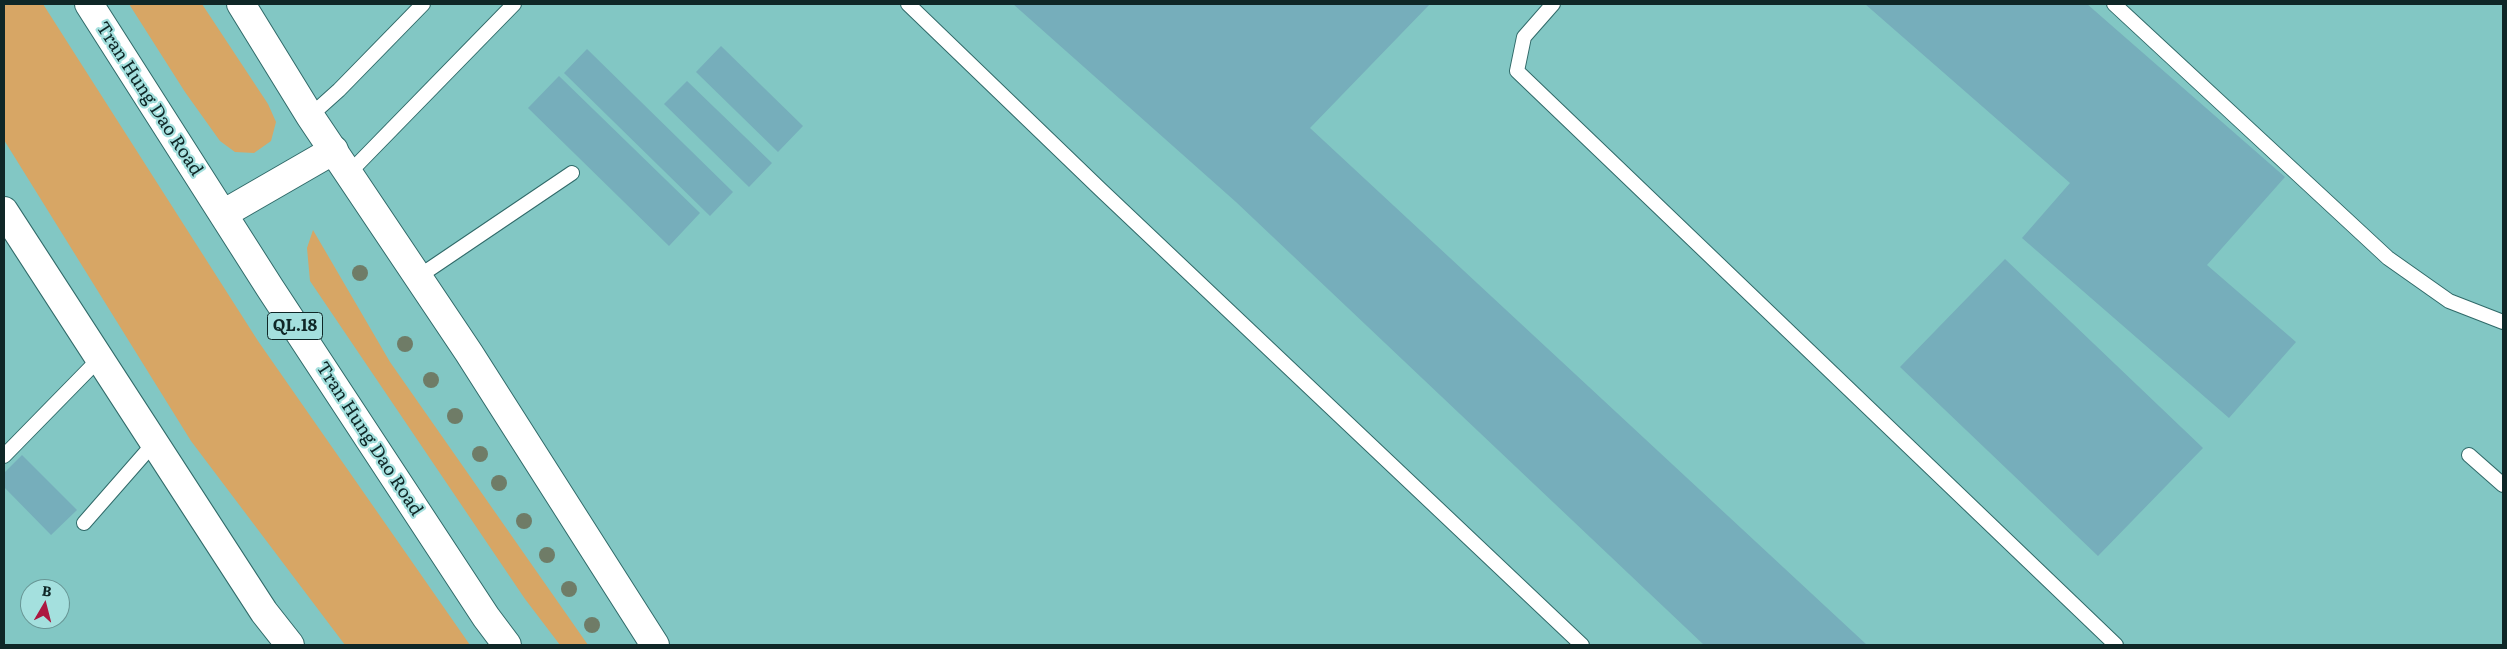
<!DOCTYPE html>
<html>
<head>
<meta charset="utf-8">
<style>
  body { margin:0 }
  #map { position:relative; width:2507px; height:649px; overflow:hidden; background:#97d3d1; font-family:Literata,serif }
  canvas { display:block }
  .frame { position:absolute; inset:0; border:5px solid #0f2727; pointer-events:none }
  .north { position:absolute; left:20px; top:579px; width:50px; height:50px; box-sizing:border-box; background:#a4e0de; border:1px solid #689695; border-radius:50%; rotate:8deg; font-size:14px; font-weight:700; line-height:20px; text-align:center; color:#0f2727 }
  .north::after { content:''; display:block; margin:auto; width:18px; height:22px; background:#ac1740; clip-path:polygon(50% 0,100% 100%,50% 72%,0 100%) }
</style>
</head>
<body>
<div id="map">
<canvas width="2507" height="649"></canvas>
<div class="frame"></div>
<div class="north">B</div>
</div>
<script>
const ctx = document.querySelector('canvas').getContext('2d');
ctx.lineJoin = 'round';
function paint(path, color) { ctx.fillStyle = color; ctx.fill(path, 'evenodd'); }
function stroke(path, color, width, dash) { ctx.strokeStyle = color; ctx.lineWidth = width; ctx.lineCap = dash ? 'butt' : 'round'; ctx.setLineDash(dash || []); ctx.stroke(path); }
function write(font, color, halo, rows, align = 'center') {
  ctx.font = font + ' Literata,serif'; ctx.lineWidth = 4.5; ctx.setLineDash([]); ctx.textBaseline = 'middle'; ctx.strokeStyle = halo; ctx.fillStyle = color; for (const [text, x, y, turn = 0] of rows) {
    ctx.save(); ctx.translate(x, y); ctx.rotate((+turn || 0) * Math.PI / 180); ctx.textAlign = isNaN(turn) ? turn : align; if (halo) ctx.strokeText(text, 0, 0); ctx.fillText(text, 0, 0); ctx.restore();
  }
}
const built = new Path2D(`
  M4 4H2503V645H4ZM30 589H60V619H30Z`);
const green = new Path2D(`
  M4 4H43L258 341 470 645H345L191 441 4 140Z
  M129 4H202L268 104 276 122 271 141 254 153 235 152 220 141 185 92Z
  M313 230 390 362 588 645H560L525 599 310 281 307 248Z`);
const building = new Path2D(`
  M1013 4H1430L1310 128 1867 645H1704L1236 202Z
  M1865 4H2087L2285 177 2207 265 2296 342 2229 418 2022 238 2070 183Z
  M721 46 803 126 778 152 696 72Z
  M587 49 733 192 710 216 564 73Z
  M559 76 700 213 669 246 528 108Z
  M687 81 772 163 749 187 664 104Z
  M2005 259 2203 448 2098 556 1900 367Z
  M22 455 77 510 51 535 4 487V473Z`);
const service = new Path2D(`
  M908 4 1100 189 1582 645
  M1553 4 1524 37 1517 71 2116 645
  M2114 4 2388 258 2449 301 2503 322
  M310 116 339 90 423 4
  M350 172 514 4
  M418 277 572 173
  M2469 455 2503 485
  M4 456 99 359
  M84 523 154 443`);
const secondary = new Path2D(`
  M241 4 310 116 469 353 655 645
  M4 211 264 612 290 645`);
const trunk = new Path2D(`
  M89 4 270 288 486 617 507 645
  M223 214 334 150`);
const trees = [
  [360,273],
  [405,344],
  [431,380],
  [455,416],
  [480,454],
  [499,483],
  [524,521],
  [547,555],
  [569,589],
  [592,625]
];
const shields = [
  [295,326,55]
];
const shieldNames = [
  ["QL.18",295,326]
];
const streetNames = [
  ["Tran Hung Dao Road",149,99,57],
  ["Tran Hung Dao Road",369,439,57]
];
paint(built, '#82c7c4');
paint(green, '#d7a665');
paint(building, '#76aebb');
stroke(service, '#306a69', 16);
stroke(secondary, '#306a69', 30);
stroke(trunk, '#306a69', 30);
stroke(service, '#fff', 14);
stroke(secondary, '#fff', 28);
stroke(trunk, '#fff', 28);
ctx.fillStyle = '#6f7c67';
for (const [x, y] of trees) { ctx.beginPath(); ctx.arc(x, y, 8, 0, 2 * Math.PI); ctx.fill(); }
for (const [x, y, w] of shields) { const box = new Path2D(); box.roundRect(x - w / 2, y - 13.5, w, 27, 4); ctx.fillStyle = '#a4e0de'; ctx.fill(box); stroke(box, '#0f2727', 1); }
write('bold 16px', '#0f2727', null, shieldNames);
write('18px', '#0f2727', '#a4e0de', streetNames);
</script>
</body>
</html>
